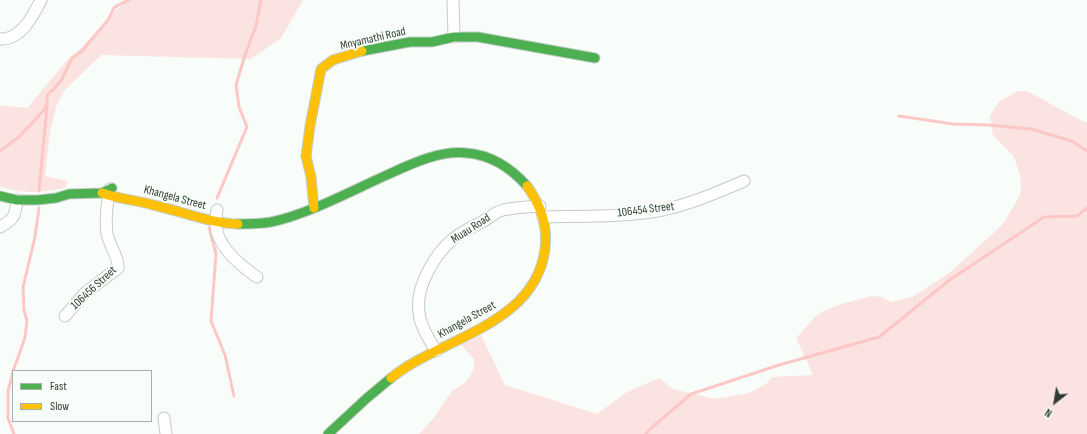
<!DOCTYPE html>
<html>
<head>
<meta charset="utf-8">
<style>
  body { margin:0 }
  #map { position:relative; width:1087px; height:434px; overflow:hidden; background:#f8fdfa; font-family:"Sofia Sans Condensed",sans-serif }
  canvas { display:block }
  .legend { position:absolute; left:12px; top:370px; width:140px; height:52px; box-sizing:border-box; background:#f7fef9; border:1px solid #a7b0a9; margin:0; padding:5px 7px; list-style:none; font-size:12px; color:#2f3b32 }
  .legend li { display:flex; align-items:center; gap:8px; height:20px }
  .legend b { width:20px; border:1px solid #a7b0a9 }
  .north { position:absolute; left:1035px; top:382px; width:40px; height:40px; -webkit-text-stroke:3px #f7fef9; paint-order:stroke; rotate:211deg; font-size:11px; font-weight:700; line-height:16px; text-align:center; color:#2f3b32 }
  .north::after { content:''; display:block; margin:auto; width:14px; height:18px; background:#2f3b32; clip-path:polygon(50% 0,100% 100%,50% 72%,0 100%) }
</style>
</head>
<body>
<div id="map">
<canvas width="1087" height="434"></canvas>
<ul class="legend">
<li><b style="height:5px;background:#4caf50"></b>Fast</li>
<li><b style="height:5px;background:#ffc107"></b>Slow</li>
</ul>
<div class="north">N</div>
</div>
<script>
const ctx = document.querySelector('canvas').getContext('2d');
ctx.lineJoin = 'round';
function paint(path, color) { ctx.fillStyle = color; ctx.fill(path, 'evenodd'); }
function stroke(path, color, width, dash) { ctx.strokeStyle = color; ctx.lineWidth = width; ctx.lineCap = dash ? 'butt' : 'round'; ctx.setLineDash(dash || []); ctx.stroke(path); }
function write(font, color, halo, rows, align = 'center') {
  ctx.font = font + ' "Sofia Sans Condensed",sans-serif'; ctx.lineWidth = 4; ctx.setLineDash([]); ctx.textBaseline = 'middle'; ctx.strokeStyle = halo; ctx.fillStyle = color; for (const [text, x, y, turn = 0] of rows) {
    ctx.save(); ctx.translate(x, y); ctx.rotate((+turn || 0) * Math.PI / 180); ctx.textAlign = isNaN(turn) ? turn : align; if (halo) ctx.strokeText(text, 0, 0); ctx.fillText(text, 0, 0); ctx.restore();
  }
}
const green = new Path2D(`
  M126 0H303L281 38 251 59 101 55 64 91 56 107 50 133 45 176 68 181 65 188C41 192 23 195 0 186V105L27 108 68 59 79 50Z
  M1018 91H1027L1084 122H1087V434H419L433 419 452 391 464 384 470 376 474 369V359L461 345 481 335 505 385 597 414 627 392 659 378 673 389 715 399 749 393 766 384 772 377 813 375 796 338 816 316 824 311 841 304 872 296 882 297 891 302 914 296 949 273 999 228 1005 221 1020 195 1021 184 1020 175 1014 157 993 135 990 116 995 107 1001 100Z`);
const stream = new Path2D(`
  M899 116 953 124 988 125 1031 129 1072 141 1087 151
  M0 151 19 137 44 110 47 103V97L49 93 53 90 62 79 72 58 82 51 108 20 114 8 118 5 129 0
  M39 191 47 106
  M217 198 247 127 239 107 236 85 245 55 256 26 261 0
  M209 228 216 254 211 321 225 355 234 396
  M13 371 20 352 25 337 27 321 24 310 23 287 35 237 39 208
  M13 372 8 391V418L14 434
  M646 434 649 430 691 394 779 365 879 337 951 279 1044 217 1077 216 1087 208`);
const street = new Path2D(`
  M453 0 454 37
  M0 39C21 40 33 16 41 0
  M217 210C216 216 215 221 216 226 218 247 241 266 257 277
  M543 217C582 216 625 217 663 210 691 204 718 192 744 181
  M0 227C15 219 15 216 17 200
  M65 316 85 293 118 268C120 260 108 243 107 233 105 218 107 203 110 189
  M436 351C429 339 420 326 419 312 415 287 435 254 453 239 461 232 472 227 482 222 489 218 495 212 503 210 515 207 528 207 540 206
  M164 418 166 434`);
const fast = new Path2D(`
  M362 51 410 42H432L454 37H478L595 58
  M0 196 17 200H38L56 198 69 194 102 193 112 188
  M238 224C249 224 260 224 271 222 309 214 353 190 389 174 413 163 441 150 467 153 491 155 511 168 527 186
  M328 434 367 398 391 378`);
const slow = new Path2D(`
  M102 193C118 199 137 200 153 205 181 211 209 223 238 224
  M314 208 311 177 306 156 310 126 321 69 333 60 362 51
  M391 378C401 370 412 363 424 357 472 331 537 312 545 249 548 226 540 204 527 186`);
const streetNames = [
  ["Mnyamathi Road",373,39,-13],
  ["Khangela Street",175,198,15],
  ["106454 Street",646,210,-7],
  ["Muau Road",471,229,-33],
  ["106456 Street",94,288,-43],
  ["Khangela Street",467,320,-29]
];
paint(green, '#fbe3e1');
stroke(stream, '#fcc7c5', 3);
stroke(street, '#c4ccc7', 13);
stroke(fast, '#c4ccc7', 11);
stroke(slow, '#c4ccc7', 11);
stroke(street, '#fefffe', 11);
stroke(fast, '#4caf50', 9);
stroke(slow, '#ffc107', 9);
write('12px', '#2f3b32', '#f7fef9', streetNames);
</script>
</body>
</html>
